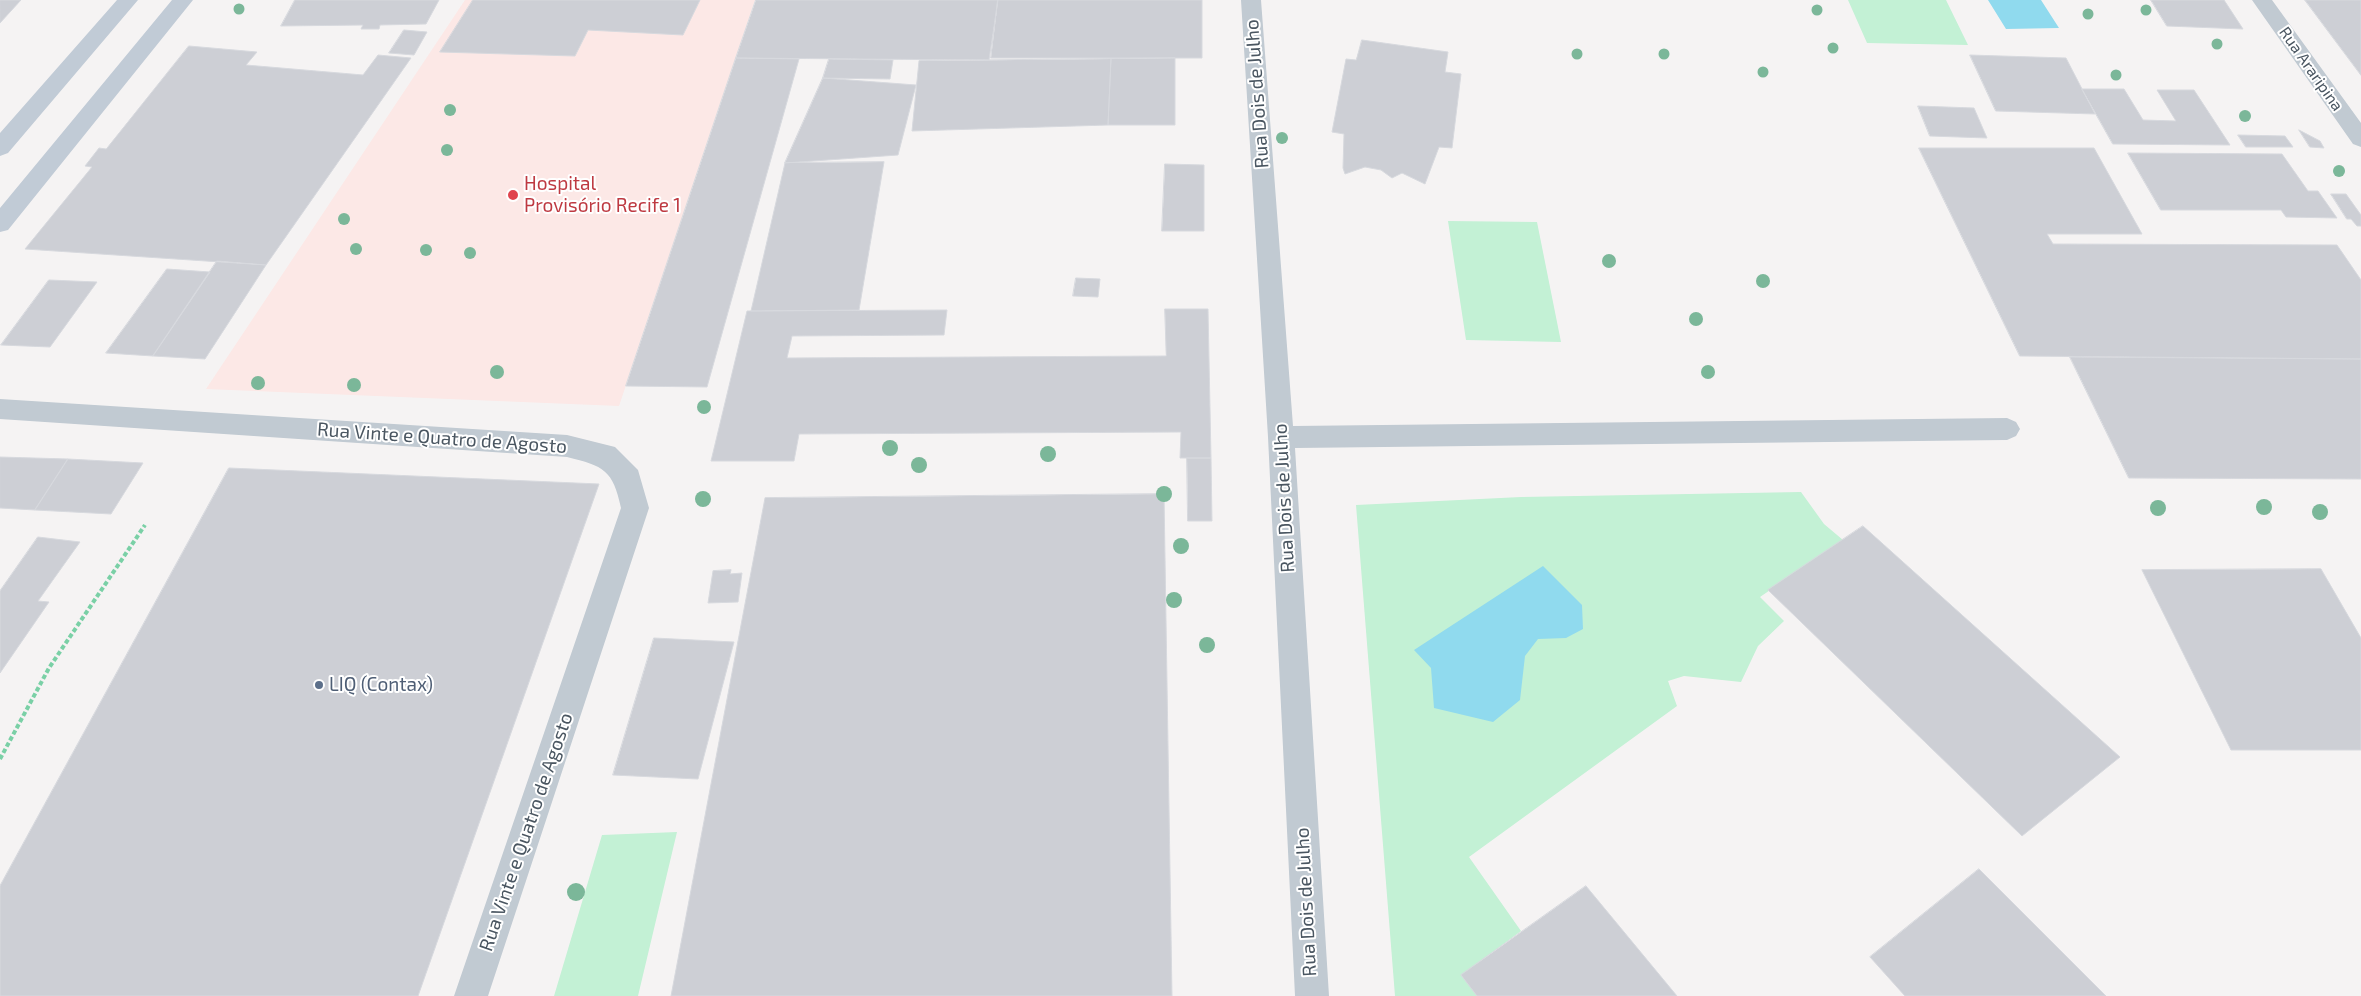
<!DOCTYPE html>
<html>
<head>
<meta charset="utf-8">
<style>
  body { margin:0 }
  canvas { display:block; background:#f5f3f3 }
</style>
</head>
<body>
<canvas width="2361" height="996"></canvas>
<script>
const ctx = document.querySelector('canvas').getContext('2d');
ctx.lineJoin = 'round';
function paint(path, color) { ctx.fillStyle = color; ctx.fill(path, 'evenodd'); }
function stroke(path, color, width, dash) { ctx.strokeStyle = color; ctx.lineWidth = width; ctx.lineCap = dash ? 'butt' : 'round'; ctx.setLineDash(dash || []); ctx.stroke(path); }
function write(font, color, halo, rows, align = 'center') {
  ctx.font = font + ' "Exo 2",sans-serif'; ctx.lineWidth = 4; ctx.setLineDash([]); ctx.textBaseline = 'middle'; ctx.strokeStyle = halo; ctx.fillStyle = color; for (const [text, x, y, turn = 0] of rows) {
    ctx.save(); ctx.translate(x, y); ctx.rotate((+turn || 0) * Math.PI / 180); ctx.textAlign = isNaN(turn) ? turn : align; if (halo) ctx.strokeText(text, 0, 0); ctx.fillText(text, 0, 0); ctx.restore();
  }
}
const medical = new Path2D(`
  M465 0H755L619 406 206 389Z`);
const green = new Path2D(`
  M1848 0H1946L1968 45 1867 43Z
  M1448 221 1537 222 1561 342 1466 340Z
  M1801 492 1824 524 1843 540 1760 597 1784 621 1758 646 1741 682 1684 676 1668 681 1677 706 1469 857 1521 931 1462 975 1477 996H1395L1356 505 1521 497Z
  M677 832 638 996H554L602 835Z`);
const water = new Path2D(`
  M1988 0H2041L2059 28 2006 29Z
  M1543 566 1582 605 1583 629 1566 638 1538 639 1525 656 1520 700 1493 722 1434 708 1431 668 1414 650Z`);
const building = new Path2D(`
  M0 0H21L0 23Z
  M295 0H439L426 24 380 25 379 29H361L363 25 281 26Z
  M473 0H700L683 35 588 30 575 56 440 52Z
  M756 0H998L989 60 736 58Z
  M998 0H1202V58H991Z
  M2151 0H2224L2243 29 2167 26Z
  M2305 0H2361V75Z
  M404 30 427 32 414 55 389 53Z
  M1362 40 1448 52 1445 72 1461 74 1452 148 1439 147 1425 184 1402 173 1392 178 1381 170 1365 167 1345 174 1343 168 1344 134 1332 132 1346 59 1356 60Z
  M189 46 257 52 246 65 363 75 378 55 411 58 266 265 25 249 92 167 85 166 99 148 106 149Z
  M1970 55 2066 58 2095 114 1996 111Z
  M736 58 799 59 707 387 626 386Z
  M1175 58V125H1108L1111 59Z
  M829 59 893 60 890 79 823 78Z
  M1111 59 1108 125 912 131 919 61Z
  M823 78 916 85 898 155 785 163Z
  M2082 89H2124L2143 120 2176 121 2157 90H2194L2230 145 2113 144Z
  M1918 106 1974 108 1987 138 1930 136Z
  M2299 130 2320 141 2324 148 2310 147Z
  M2238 135 2285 136 2293 147H2246Z
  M1919 148H2094L2142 234H2047L2053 244 2337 245 2361 280V359L2020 356Z
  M2128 153 2282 154 2308 191H2318L2337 218 2286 217 2281 210H2161Z
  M884 162 859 310 751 311 785 163Z
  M1165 164 1204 165V231H1162Z
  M2331 194H2346L2361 215V226H2357L2351 219H2347Z
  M217 261 266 265 205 359 153 356Z
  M167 269 210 272 153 356 106 353Z
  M1076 278 1100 279 1098 297 1073 296Z
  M49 280 97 282 50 347 1 345Z
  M1165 309H1208L1211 458H1180L1181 432 799 434 794 461H711L747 311 947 310 944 335 792 336 787 358 1166 356Z
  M2070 357 2361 359V479L2129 478Z
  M0 457 68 459 35 510 0 508Z
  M1187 458H1211L1212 521H1188Z
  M68 459 143 463 111 514 35 510Z
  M229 468 599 484 418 996H0V886Z
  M1164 494 1172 996H671L765 498Z
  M1863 526 2120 757 2022 836 1768 590Z
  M38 537 80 542 38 601 49 602 0 673V591Z
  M2321 569 2361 638V750H2231L2142 570Z
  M731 570 730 574 742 573 738 602 708 603 713 571Z
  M654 638 734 642 698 779 613 775Z
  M1979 869 2106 996H1905L1870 957Z
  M1586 886 1677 996H1477L1461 975Z`);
const path = new Path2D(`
  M0 759 49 668 145 525`);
const minor = new Path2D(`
  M1241 0H1261L1293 426 2007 418 2016 422 2020 429 2016 436 2007 440 1295 448 1329 996H1295L1268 437Z
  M2252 0H2272L2361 123V147L2353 144Z
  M0 399 567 435 615 447 638 470 649 508 488 996H454L621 508C613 470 604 466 567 457L0 419Z`);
const secondary = new Path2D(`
  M117 0H138L8 153 0 156V133Z
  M172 0H193L8 230 0 232V208Z`);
const trees = [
  [239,9,5.5],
  [1817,10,5.5],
  [2146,10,5.5],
  [2088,14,5.5],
  [2217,44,5.5],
  [1833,48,5.5],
  [1577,54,5.5],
  [1664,54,5.5],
  [1763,72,5.5],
  [2116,75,5.5],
  [450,110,6],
  [2245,116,6],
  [1282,138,6],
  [447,150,6],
  [2339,171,6],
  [344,219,6],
  [356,249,6],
  [426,250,6],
  [470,253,6],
  [1609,261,7],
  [1763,281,7],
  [1696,319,7],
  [497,372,7],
  [1708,372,7],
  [258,383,7],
  [354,385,7],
  [704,407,7],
  [890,448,8],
  [1048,454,8],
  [919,465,8],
  [1164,494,8],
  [703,499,8],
  [2264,507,8],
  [2158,508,8],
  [2320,512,8],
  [1181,546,8],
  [1174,600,8],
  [1207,645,8],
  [576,892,9]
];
const markers = [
  [513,195,6,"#e0444e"],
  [319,685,5,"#5c6f8a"]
];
const farStreetnames = [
  ["Rua Araripina",2311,69,55]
];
const streetNames = [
  ["Rua Dois de Julho",1257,94,-94],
  ["Rua Vinte e Quatro de Agosto",442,438,4],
  ["Rua Dois de Julho",1284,498,-93],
  ["Rua Vinte e Quatro de Agosto",526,832,-71],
  ["Rua Dois de Julho",1306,902,-93]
];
const healthNames = [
  ["Hospital",524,184],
  ["Provisório Recife 1",524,206]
];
const serviceNames = [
  ["LIQ (Contax)",329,685]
];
paint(medical, '#fce8e6');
paint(green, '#c3f1d5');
paint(water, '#90daee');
paint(building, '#cdcfd5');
stroke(building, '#d7d9de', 1);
stroke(path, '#7ad0a6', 4, [4.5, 2.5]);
paint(minor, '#c1cad2');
paint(secondary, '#c1cbd6');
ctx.fillStyle = '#7bb799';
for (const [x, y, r] of trees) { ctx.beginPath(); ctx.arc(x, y, r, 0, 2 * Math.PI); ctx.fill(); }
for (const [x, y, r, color] of markers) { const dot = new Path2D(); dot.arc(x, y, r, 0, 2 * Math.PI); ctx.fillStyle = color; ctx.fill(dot); stroke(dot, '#fff', 2); }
write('16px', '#4a5661', '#fff', farStreetnames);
write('19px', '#4a5661', '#fff', streetNames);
write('19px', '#be3a42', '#fff', healthNames, 'left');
write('19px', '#4e5e75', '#fff', serviceNames, 'left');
</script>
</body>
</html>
